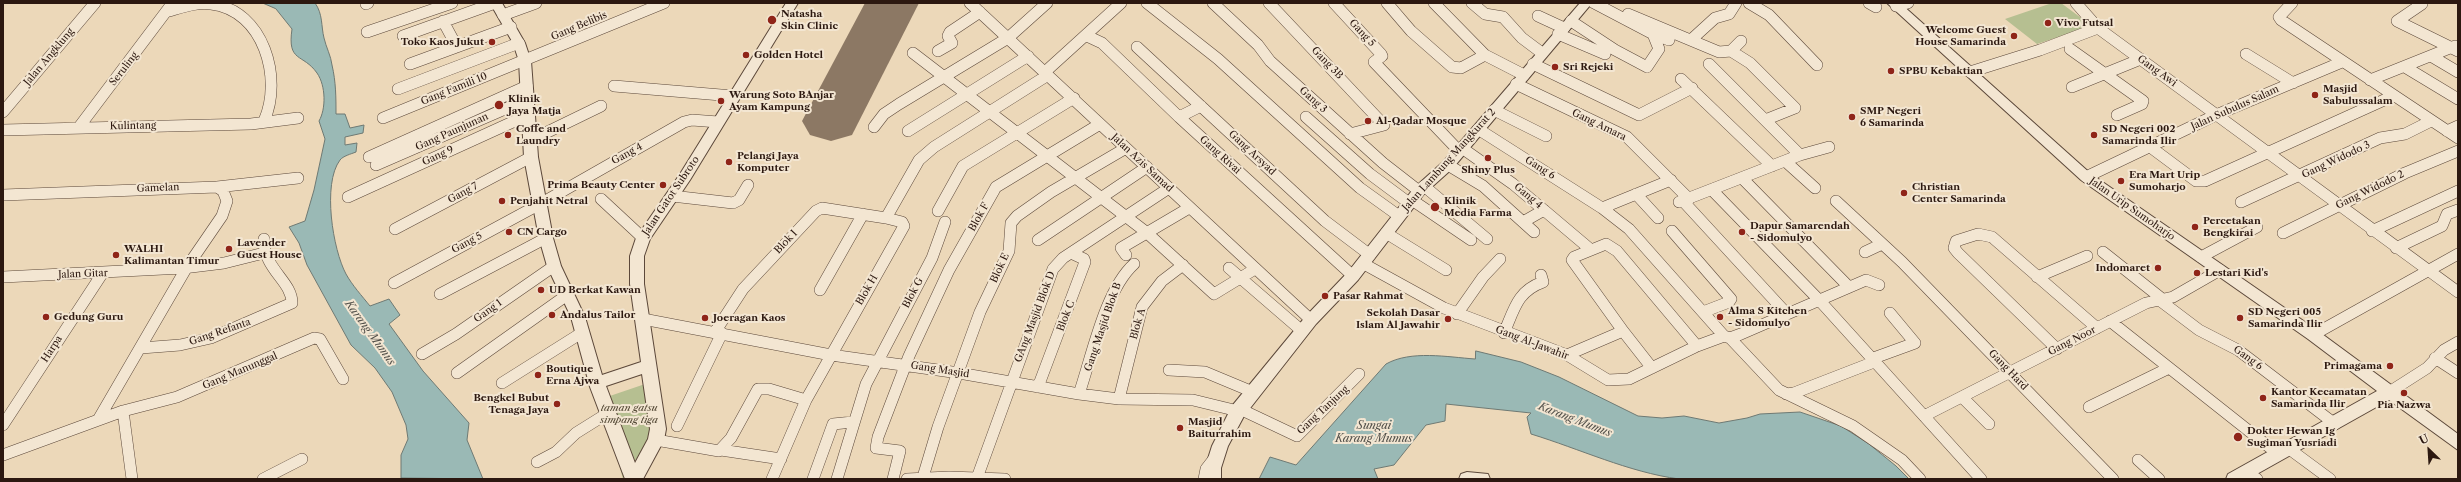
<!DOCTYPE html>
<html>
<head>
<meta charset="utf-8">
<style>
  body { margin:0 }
  #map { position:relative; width:2461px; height:482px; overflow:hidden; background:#ecd8b9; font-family:"Libre Caslon Text",serif }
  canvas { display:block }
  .frame { position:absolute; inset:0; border:4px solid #2c1810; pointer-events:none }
  .north { position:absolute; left:2409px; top:430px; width:40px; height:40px; -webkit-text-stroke:3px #f3e6d2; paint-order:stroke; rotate:335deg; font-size:11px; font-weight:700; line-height:16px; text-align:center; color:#2c1810 }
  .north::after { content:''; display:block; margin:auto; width:14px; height:18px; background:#2c1810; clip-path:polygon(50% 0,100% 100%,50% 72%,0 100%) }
</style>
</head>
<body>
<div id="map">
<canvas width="2461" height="482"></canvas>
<div class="frame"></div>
<div class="north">U</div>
</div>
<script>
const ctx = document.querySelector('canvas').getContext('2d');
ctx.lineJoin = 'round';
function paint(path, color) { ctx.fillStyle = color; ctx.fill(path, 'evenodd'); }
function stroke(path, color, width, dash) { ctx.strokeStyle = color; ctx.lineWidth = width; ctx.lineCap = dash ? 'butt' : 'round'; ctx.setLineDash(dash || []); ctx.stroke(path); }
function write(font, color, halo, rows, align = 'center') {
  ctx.font = font + ' "Libre Caslon Text",serif'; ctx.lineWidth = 4; ctx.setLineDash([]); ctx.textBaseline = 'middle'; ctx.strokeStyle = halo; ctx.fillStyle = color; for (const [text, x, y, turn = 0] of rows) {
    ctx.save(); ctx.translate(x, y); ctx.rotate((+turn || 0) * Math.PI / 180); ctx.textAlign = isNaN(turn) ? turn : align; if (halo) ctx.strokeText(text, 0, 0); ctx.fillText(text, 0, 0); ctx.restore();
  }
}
const green = new Path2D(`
  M2052 3H2061L2092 26 2037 44 2005 19Z
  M648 383 654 432 623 479 601 399Z`);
const water = new Path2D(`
  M263 3H315C323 14 321 26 324 38 326 47 331 56 332 65 336 82 336 98 336 114H345L350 128 364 125 363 133 345 137V145L357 143 356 152C351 154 343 156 340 160 322 184 333 250 346 274 352 285 362 296 370 306L389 299 400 315 389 324 423 371 469 423 467 440 483 479 401 478V455L408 439 406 425 392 392 375 368 351 345 307 265 299 243 289 227 305 221 314 190 325 139 319 121C326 109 326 86 317 73 303 53 287 63 292 29L276 9Z
  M1476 351 1521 362 1559 377 1638 416 1662 418 1684 416 1719 423 1747 418 1760 414 1800 412 1841 426 1869 444 1896 466 1909 479H1679C1628 472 1580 449 1531 434L1527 417 1531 413 1446 404 1445 421 1426 425 1394 465 1374 469 1378 479H1259L1270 457 1296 465 1386 364C1411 350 1447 357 1475 359Z`);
const runway = new Path2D(`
  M865 3H919L852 135 831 141 810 135 802 121Z`);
const minor = new Path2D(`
  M970 3 1311 320
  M1147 3 1218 59 1360 188 1399 216
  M1213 3 1258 45 1270 61 1383 163 1419 191
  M1269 3 1384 125 1350 134
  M1334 3 1381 54 1382 56 1374 62 1459 151
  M1387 3 1411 31 1452 67 1461 68 1485 55
  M1434 3 1485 55 1524 75
  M1472 3 1485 14 1503 17 1522 38 1542 53
  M1749 3 1769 15 1817 65
  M1869 3 1876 7
  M2076 3 2098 28 2458 292
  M2292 3 2279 17 2281 20 2458 138
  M366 4 368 3
  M2422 4 2397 21 2458 51
  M1896 6 1908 3
  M169 11C183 7 197 2 211 4 264 10 283 79 264 121
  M1628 14 1719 52 1731 51 1741 41
  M503 15 536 3
  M1538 16 1564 28
  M443 21 457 47
  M1571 21 1615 50 1647 67 1659 49 1653 34 1594 3
  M367 32 452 3
  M1558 34 1605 54
  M1653 34 1669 40
  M403 36 495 3
  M1087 36 1102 43 1179 117 1353 276
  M1692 39 1715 18 1729 14 1736 3
  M1137 47 1325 221 1370 255
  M2070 49 2143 101 2142 104 2117 115
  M938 51 952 43 948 36 950 32 980 12
  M1731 51 1750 63 1795 108 1765 120
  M913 53 1146 232 1214 294 1255 269
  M2246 54 2293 83
  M2431 56 2458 72
  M410 64 511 27
  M1533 64 1639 115 1692 88
  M1709 64 1800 155
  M2405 67 2458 99
  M1045 72 1121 3
  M1970 72 2040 50 2098 28
  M1681 79 1772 166
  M2370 80 2455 46
  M1516 84 1627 137 1689 199
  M614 86 733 96
  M2072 87 2141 59
  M398 89 519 43
  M1494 110 1546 136
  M3 112 95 3
  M1179 117 1201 106
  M1306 117 1370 174 1409 203
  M383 118 664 3
  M79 127 171 5
  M874 127 884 114 899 104 1008 38 1047 3
  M1478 129 1602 208 1629 229 1724 336 1730 338 1741 334 1866 280 1879 285
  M3 130 251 124 298 118
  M908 131 1028 56
  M2447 131 2458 126
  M529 141 601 106
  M2149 146 2196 181H2205L2393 96
  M1462 148 1513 184 1590 249
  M369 157 527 86
  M1785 161 1815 188
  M376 165 528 99
  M1448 165 1483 186 1534 232
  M2086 177 2216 115 2342 62
  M1742 178 1849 287
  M1424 186 1487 239
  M1712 190 1820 301 1981 479
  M1636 194 1658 218
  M3 195 217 187 298 178
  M672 196 733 203 739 200 748 185
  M348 197 528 115
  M601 199 643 238
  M1412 200 1471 240
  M1683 201 1787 314
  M1836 201 1902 262 2113 479
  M1679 202 1800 155 1829 147
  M2241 202 2380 138 2405 134 2431 121
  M1602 208 1671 180
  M938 211 963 166 1074 98
  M1523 222 1544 210
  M395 229 531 157
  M1672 231 1731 299 1729 302 1703 312
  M2372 231 2458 191
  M1386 233 1446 270
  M2283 233 2405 173 2458 151
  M1038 240 1147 167
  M2396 248 2442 226 2447 214 2458 210
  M1865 252 1882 244
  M2103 252 2161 298
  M1126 255 1121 248 1189 208
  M2201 257 2257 227
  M1364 264 1444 308 1567 355 1608 380 1629 379 1697 346 1724 336
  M1229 268 1302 331
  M3 277 183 268 224 263 264 253
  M2037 277 2087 256
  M394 283 540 204 684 122 692 120 718 122
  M820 290 863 214
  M440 294 546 238
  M2158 299 2199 330 2238 350 2335 424
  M1457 314 1483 277 1500 259
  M643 319 831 355 959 373 1079 394 1119 399 1193 400 1238 411
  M2110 321 2278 454
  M1623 331 1652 368
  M715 332 743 289 816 211 822 208 886 218
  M1504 333C1514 310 1517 291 1543 282L1541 275
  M2313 335 2458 254
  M1730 338 1779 390 1853 426 1902 460 1920 479
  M141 348 180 345 211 338 292 303C292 281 263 269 264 239
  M2057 349 1958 253 1954 248 1956 241 1978 234 1992 237 2097 328
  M422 354 456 334 554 266
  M1567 355 1623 331 1572 260 1574 257 1606 244 1617 251 1697 346
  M2435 358 2458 373
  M1871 359 1915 343 1890 313
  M1169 370 1205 372 1253 392
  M457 373 567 295
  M502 383 583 332
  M1038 387 1085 262 1084 259 1071 253
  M2391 391 2427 368 2444 350 2458 342
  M1079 394C1092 356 1105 290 1134 264
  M1786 394 1794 393 1874 362
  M1962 397 1989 424
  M1119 399 1142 307 1162 281 1183 265
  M2089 407 2169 368
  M1240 409 1297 436 1359 374
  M123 411 132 479
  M1924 416 2146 303 2173 297 2220 270
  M98 420 187 267 222 216 227 201 223 191 217 187
  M3 425 102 274
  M677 426 722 333
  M656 440 719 451 731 438 758 389H769L806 400
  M2288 448 2330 479
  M721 450 781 459
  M3 455 123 411 177 397 314 338 320 339 343 379
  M2138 460 2159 479
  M537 462 556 452 576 433 608 413
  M2247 472 2257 479
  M923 477 938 427 980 312 1009 251 1011 223 1017 216 1051 192 1126 148
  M977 478 1053 269 1063 258 1169 188
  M263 479 302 459
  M772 479 806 400 904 226 902 222 886 218 919 160 934 147 1048 75
  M813 479 833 424 853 422
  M837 479 866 384 932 258 945 222
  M893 479 900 451 876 448 878 437 909 356 949 270 996 187 1100 124
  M907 479 949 477 1005 479
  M1204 479 1206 469 1213 460`);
const tertiary = new Path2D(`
  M490 3H502L525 43 531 61 538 157 553 238 561 266 585 317 602 375 641 362 630 284V256L636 238 680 174 786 3H798L690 180 650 239 644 256V284L666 429 664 440 643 479H625L590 387 571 317 547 266 539 238 524 157 519 61 513 43ZM642 374 650 429 648 439 635 463 606 386Z
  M1580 3H1592L1453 168 1424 194 1358 280 1316 324 1244 416 1228 446 1221 468V479H1205V468L1212 446 1232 406 1306 316 1348 272 1414 188 1443 162Z
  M1887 3H1900L2091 174 2318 331 2458 434V450L2389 400 2248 479H2226L2228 474 2377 391 2308 339 2081 180Z
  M1467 472 1488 474 1490 479H1459L1461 474Z`);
const markers = [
  [772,20,5,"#8f2418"],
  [2048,23,4,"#8f2418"],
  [2014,36,4,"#8f2418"],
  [492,42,4,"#8f2418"],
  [746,55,4,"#8f2418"],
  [1555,67,4,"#8f2418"],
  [1891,71,4,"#8f2418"],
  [2315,95,4,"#8f2418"],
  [721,101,4,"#8f2418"],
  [499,105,5,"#8f2418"],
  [1852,117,4,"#8f2418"],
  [1368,121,4,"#8f2418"],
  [508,135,4,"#8f2418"],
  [2094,135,4,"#8f2418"],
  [1488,158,4,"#8f2418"],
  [729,162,4,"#8f2418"],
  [2121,181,4,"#8f2418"],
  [663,185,4,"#8f2418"],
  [1904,193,4,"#8f2418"],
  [502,201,4,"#8f2418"],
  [1435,207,5,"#8f2418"],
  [2195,227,4,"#8f2418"],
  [509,232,4,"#8f2418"],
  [1742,232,4,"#8f2418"],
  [229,249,4,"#8f2418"],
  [116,255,4,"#8f2418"],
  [2158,268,4,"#8f2418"],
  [2197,273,4,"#8f2418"],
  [541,290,4,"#8f2418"],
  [1325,296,4,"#8f2418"],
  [552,315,4,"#8f2418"],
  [46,317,4,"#8f2418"],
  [1720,317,4,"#8f2418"],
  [705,318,4,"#8f2418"],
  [2240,318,4,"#8f2418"],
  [1448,319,4,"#8f2418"],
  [2390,366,4,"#8f2418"],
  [538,375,4,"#8f2418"],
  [2404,393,4,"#8f2418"],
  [2263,398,4,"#8f2418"],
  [557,404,4,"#8f2418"],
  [1180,428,4,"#8f2418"],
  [2238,437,5,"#8f2418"]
];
const poiNames = [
  ["Natasha",781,14],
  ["Skin Clinic",781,26],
  ["Vivo Futsal",2056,23],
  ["Welcome Guest",2006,30,"right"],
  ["House Samarinda",2006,42,"right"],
  ["Toko Kaos Jukut",484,42,"right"],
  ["Golden Hotel",754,55],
  ["Sri Rejeki",1563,67],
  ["SPBU Kebaktian",1899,71],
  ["Masjid",2323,89],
  ["Sabulussalam",2323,101],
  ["Warung Soto BAnjar",729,95],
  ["Ayam Kampung",729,107],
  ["Klinik",508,99],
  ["Jaya Matja",508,111],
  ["SMP Negeri",1860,111],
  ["6 Samarinda",1860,123],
  ["Al-Qadar Mosque",1376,121],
  ["Coffe and",516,129],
  ["Laundry",516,141],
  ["SD Negeri 002",2102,129],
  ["Samarinda Ilir",2102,141],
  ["Pelangi Jaya",737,156],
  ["Komputer",737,168],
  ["Shiny Plus",1488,170,"center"],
  ["Era Mart Urip",2129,175],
  ["Sumoharjo",2129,187],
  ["Prima Beauty Center",655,185,"right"],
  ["Christian",1912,187],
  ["Center Samarinda",1912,199],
  ["Penjahit Netral",510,201],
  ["Klinik",1444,201],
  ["Media Farma",1444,213],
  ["Percetakan",2203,221],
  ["Bengkirai",2203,233],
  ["Dapur Samarendah",1750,226],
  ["- Sidomulyo",1750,238],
  ["CN Cargo",517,232],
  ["Lavender",237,243],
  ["Guest House",237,255],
  ["WALHI",124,249],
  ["Kalimantan Timur",124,261],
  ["Indomaret",2150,268,"right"],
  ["Lestari Kid's",2205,273],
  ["UD Berkat Kawan",549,290],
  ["Pasar Rahmat",1333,296],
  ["Alma S Kitchen",1728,311],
  ["- Sidomulyo",1728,323],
  ["SD Negeri 005",2248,312],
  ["Samarinda Ilir",2248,324],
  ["Sekolah Dasar",1440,313,"right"],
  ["Islam Al Jawahir",1440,325,"right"],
  ["Andalus Tailor",560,315],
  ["Gedung Guru",54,317],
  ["Joeragan Kaos",713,318],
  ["Primagama",2382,366,"right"],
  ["Boutique",546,369],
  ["Erna Ajwa",546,381],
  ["Kantor Kecamatan",2271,392],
  ["Samarinda Ilir",2271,404],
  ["Bengkel Bubut",549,398,"right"],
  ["Tenaga Jaya",549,410,"right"],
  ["Pia Nazwa",2404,405,"center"],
  ["Masjid",1188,422],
  ["Baiturrahim",1188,434],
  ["Dokter Hewan Ig",2247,431],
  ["Sugiman Yusriadi",2247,443]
];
const streetNames = [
  ["Gang Belibis",579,26,-23],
  ["Gang 5",1362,33,47],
  ["Jalan Angklung",49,57,-50],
  ["Gang 3B",1327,63,46],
  ["Seruling",124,69,-52],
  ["Gang Awi",2157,71,36],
  ["Gang Famili 10",454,89,-22],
  ["Gang 3",1313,100,42],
  ["Jalan Subulus Salam",2235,108,-24],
  ["Gang Amara",1599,125,26],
  ["Kulintang",133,126,-1],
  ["Gang Paunjunan",452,132,-24],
  ["Gang Arsyad",1252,153,43],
  ["Gang 4",627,154,-29],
  ["Gang Rivai",1220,155,42],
  ["Gang 9",438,156,-24],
  ["Jalan Lambung Mangkurat 2",1449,160,-48],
  ["Gang Widodo 3",2336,160,-25],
  ["Jalan Azis Samad",1142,163,43],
  ["Gang 6",1540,168,32],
  ["Gamelan",158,188,-2],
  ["Gang Widodo 2",2370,190,-26],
  ["Gang 7",463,193,-28],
  ["Jalan Gatot Subroto",671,196,-56],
  ["Gang 4",1528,196,40],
  ["Jalan Urip Sumoharjo",2132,209,35],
  ["Blok F",979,217,-61],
  ["Blok I",786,242,-47],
  ["Gang 5",467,243,-28],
  ["Blok E",1000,268,-65],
  ["Jalan Gitar",83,274,-2],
  ["Blok H",867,290,-60],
  ["Blok G",913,293,-62],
  ["Gang 1",488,311,-36],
  ["Blok C",1066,316,-69],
  ["GAng Masjid Blok D",1035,317,-69],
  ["Blok A",1138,324,-74],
  ["Gang Masjid Blok B",1103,327,-71],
  ["Gang Refanta",220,332,-19],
  ["Gang Noor",2072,341,-27],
  ["Gang Al-Jawahir",1532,343,21],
  ["Harpa",52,349,-57],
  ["Gang 6",2248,358,36],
  ["Gang Masjid",940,370,9],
  ["Gang Hard",2008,370,46],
  ["Gang Manunggal",240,371,-23],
  ["Gang Tanjung",1323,410,-43]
];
const parkNames = [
  ["taman gatsu",629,408],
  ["simpang tiga",629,420]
];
const waterNames = [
  ["Karang Mumus",370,333,54],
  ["Karang Mumus",1575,420,21],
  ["Sungai",1374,426],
  ["Karang Mumus",1374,439]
];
paint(green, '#b6bf91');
paint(water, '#9ab9b5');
stroke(water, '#6e7973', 1);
paint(runway, '#8c7864');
stroke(minor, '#5c483a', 12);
stroke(tertiary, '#5c483a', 2);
stroke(minor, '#f3e6d2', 11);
paint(tertiary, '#f3e6d2');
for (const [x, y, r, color] of markers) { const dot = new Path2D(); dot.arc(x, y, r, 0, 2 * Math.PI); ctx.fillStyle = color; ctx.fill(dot); stroke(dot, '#f3e6d2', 1.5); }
write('bold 10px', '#2c1810', '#f3e6d2', poiNames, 'left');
write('10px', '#2c1810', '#f3e6d2', streetNames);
write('italic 10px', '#554a37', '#f3e6d2', parkNames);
write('italic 11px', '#52504a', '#f3e6d2', waterNames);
</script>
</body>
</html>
